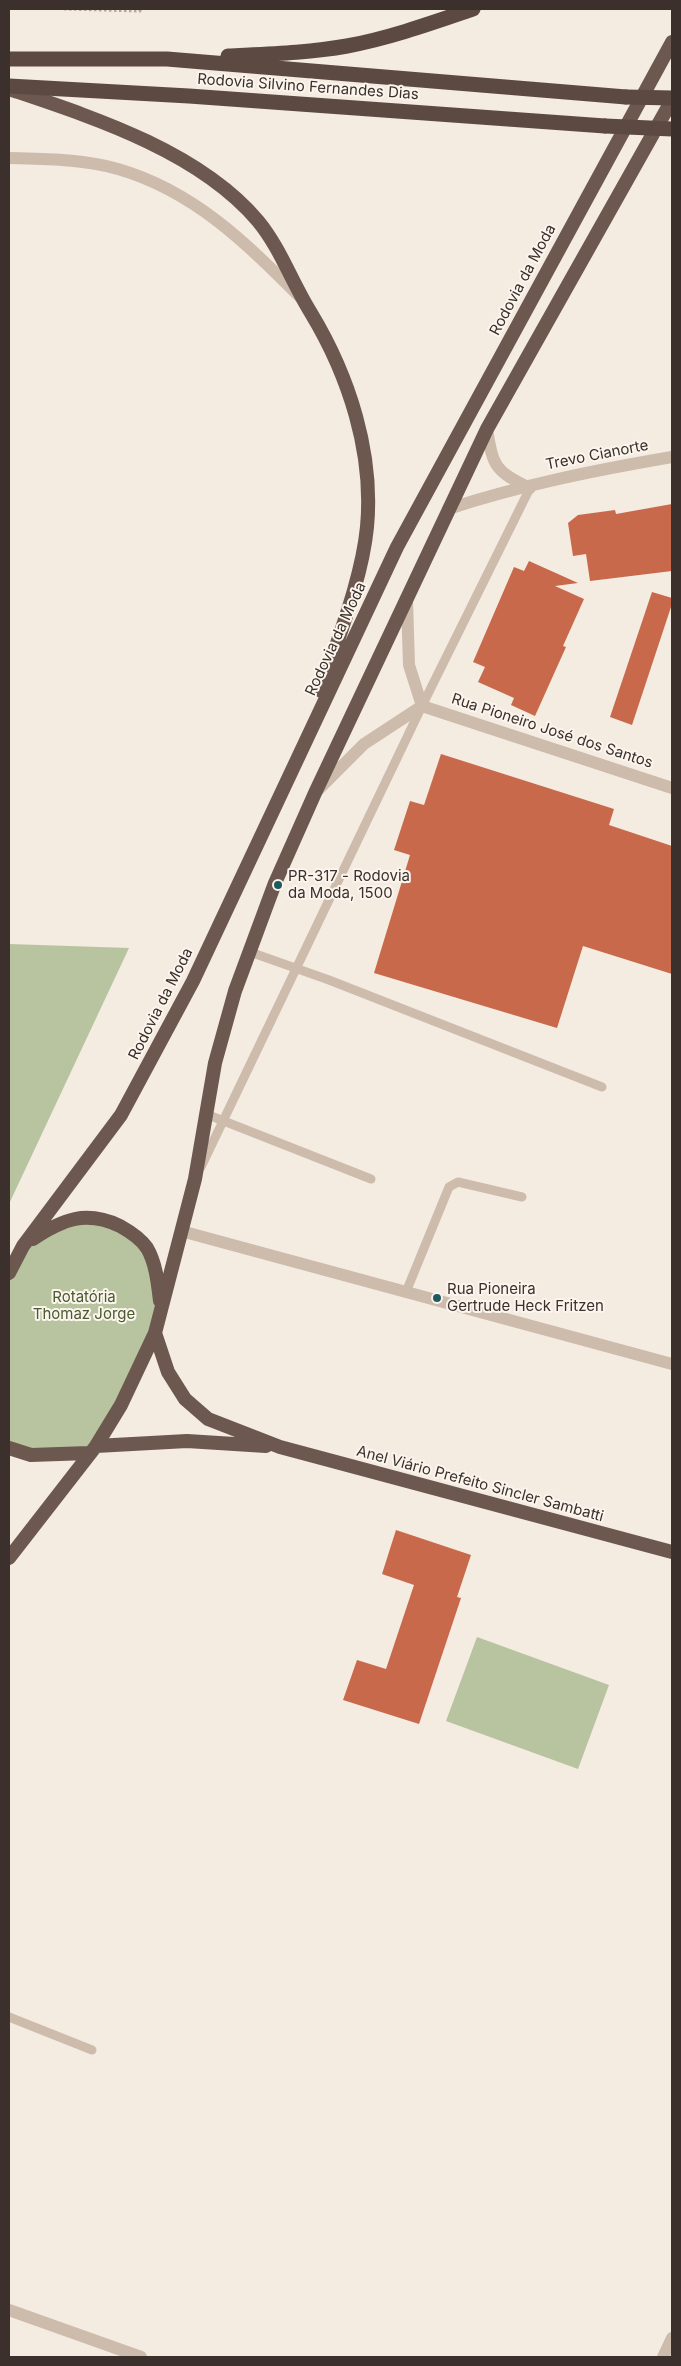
<!DOCTYPE html>
<html>
<head>
<meta charset="utf-8">
<style>
  body { margin:0 }
  #map { position:relative; width:681px; height:2366px; overflow:hidden; background:#f4ebe1; font-family:Inter,sans-serif }
  canvas { display:block }
  .frame { position:absolute; inset:0; border:10px solid #3b302b; pointer-events:none }
</style>
</head>
<body>
<div id="map">
<canvas width="681" height="2366"></canvas>
<div class="frame"></div>
</div>
<script>
const ctx = document.querySelector('canvas').getContext('2d');
ctx.lineJoin = 'round';
function paint(path, color) { ctx.fillStyle = color; ctx.fill(path, 'evenodd'); }
function stroke(path, color, width, dash) { ctx.strokeStyle = color; ctx.lineWidth = width; ctx.lineCap = dash ? 'butt' : 'round'; ctx.setLineDash(dash || []); ctx.stroke(path); }
function write(font, color, halo, rows, align = 'center') {
  ctx.font = font + ' Inter,sans-serif'; ctx.lineWidth = 4; ctx.setLineDash([]); ctx.textBaseline = 'middle'; ctx.strokeStyle = halo; ctx.fillStyle = color; for (const [text, x, y, turn = 0] of rows) {
    ctx.save(); ctx.translate(x, y); ctx.rotate((+turn || 0) * Math.PI / 180); ctx.textAlign = isNaN(turn) ? turn : align; if (halo) ctx.strokeText(text, 0, 0); ctx.fillText(text, 0, 0); ctx.restore();
  }
}
const green = new Path2D(`
  M9 944 129 948 9 1204Z
  M81 1217 129 1231 158 1280 155 1333 88 1453 9 1448V1273L23 1246Z
  M477 1637 609 1685 578 1769 446 1721Z`);
const building = new Path2D(`
  M672 504V571L590 581 586 554 573 556 568 523 578 515 615 510 616 514Z
  M529 561 578 583 555 586 584 599 563 646 566 647 535 716 511 705 514 698 478 682 485 667 473 662 514 567 524 571Z
  M652 592 672 598V604L632 725 610 717Z
  M441 754 614 809 609 825 672 846V974L583 946 557 1028 374 973 410 855 394 850 410 801 424 805Z
  M396 1530 471 1555 457 1597 461 1598 419 1724 343 1700 357 1660 386 1669 414 1585 382 1574Z`);
const path = new Path2D(`
  M64 9 140 11V9`);
const service = new Path2D(`
  M250 952 329 980 602 1087
  M206 1114 371 1179
  M201 1167 422 706 530 488
  M406 1292 449 1187 458 1182 522 1197
  M9 2017 92 2050`);
const minor = new Path2D(`
  M407 601 409 665 422 706
  M319 789 364 744 422 706 672 788
  M181 1231 672 1364
  M9 2310 141 2357
  M663 2357 672 2338`);
const tertiary = new Path2D(`
  M9 158C45 159 83 159 118 169 194 191 246 243 300 297
  M487 429C493 467 495 471 530 488
  M448 509C521 485 596 470 672 457`);
const trunk = new Path2D(`
  M9 89C92 117 199 151 258 221 281 249 292 283 311 313 349 376 374 453 367 527 362 579 337 641 321 691
  M33 1239C63 1219 86 1210 120 1226 129 1231 141 1239 147 1248 156 1263 158 1284 160 1301
  M9 1273 23 1246 121 1115 193 981 397 547 672 42
  M155 1333 168 1372 185 1399 208 1419 280 1447 672 1552
  M96 1446 187 1441 266 1446
  M9 1448 31 1455 88 1453
  M9 1558 96 1446 121 1405 155 1333 195 1179 215 1063 235 991 275 883 315 793 487 429 672 100`);
const motorway = new Path2D(`
  M228 56C268 54 308 53 347 46 390 38 432 23 473 9
  M9 59H167L626 97
  M9 86 189 96 605 126`);
const motorwayBridge = new Path2D(`
  M626 97 672 98
  M605 126 672 129`);
const markers = [
  [278,885,5,"#1f5a5e"],
  [437,1298,5,"#1f5a5e"]
];
const streetNames = [
  ["Rodovia Silvino Fernandes Dias",308,87,4],
  ["Rodovia da Moda",523,280,-62],
  ["Trevo Cianorte",597,455,-11],
  ["Rodovia da Moda",336,639,-65],
  ["Rua Pioneiro José dos Santos",552,731,18],
  ["Rodovia da Moda",161,1004,-63],
  ["Anel Viário Prefeito Sincler Sambatti",480,1484,15]
];
const poiNames = [
  ["PR-317 - Rodovia",288,876],
  ["da Moda, 1500",288,893],
  ["Rua Pioneira",447,1289],
  ["Gertrude Heck Fritzen",447,1306]
];
const parkNames = [
  ["Rotatória",84,1297],
  ["Thomaz Jorge",84,1314]
];
paint(green, '#b8c4a0');
paint(building, '#c8694b');
stroke(path, '#b9a596', 3, [2.5, 2.5]);
stroke(service, '#cdbbac', 9);
stroke(minor, '#cdbbac', 12);
stroke(tertiary, '#cdbbac', 12);
stroke(trunk, '#6c584f', 14);
stroke(motorway, '#5c4a42', 15);
stroke(motorwayBridge, '#5c4a42', 15);
for (const [x, y, r, color] of markers) { const dot = new Path2D(); dot.arc(x, y, r, 0, 2 * Math.PI); ctx.fillStyle = color; ctx.fill(dot); stroke(dot, '#fbf5ee', 2); }
write('15px', '#3b302b', '#fbf5ee', streetNames);
write('15px', '#3b302b', '#fbf5ee', poiNames, 'left');
write('15px', '#4a5a2e', '#fbf5ee', parkNames);
</script>
</body>
</html>
